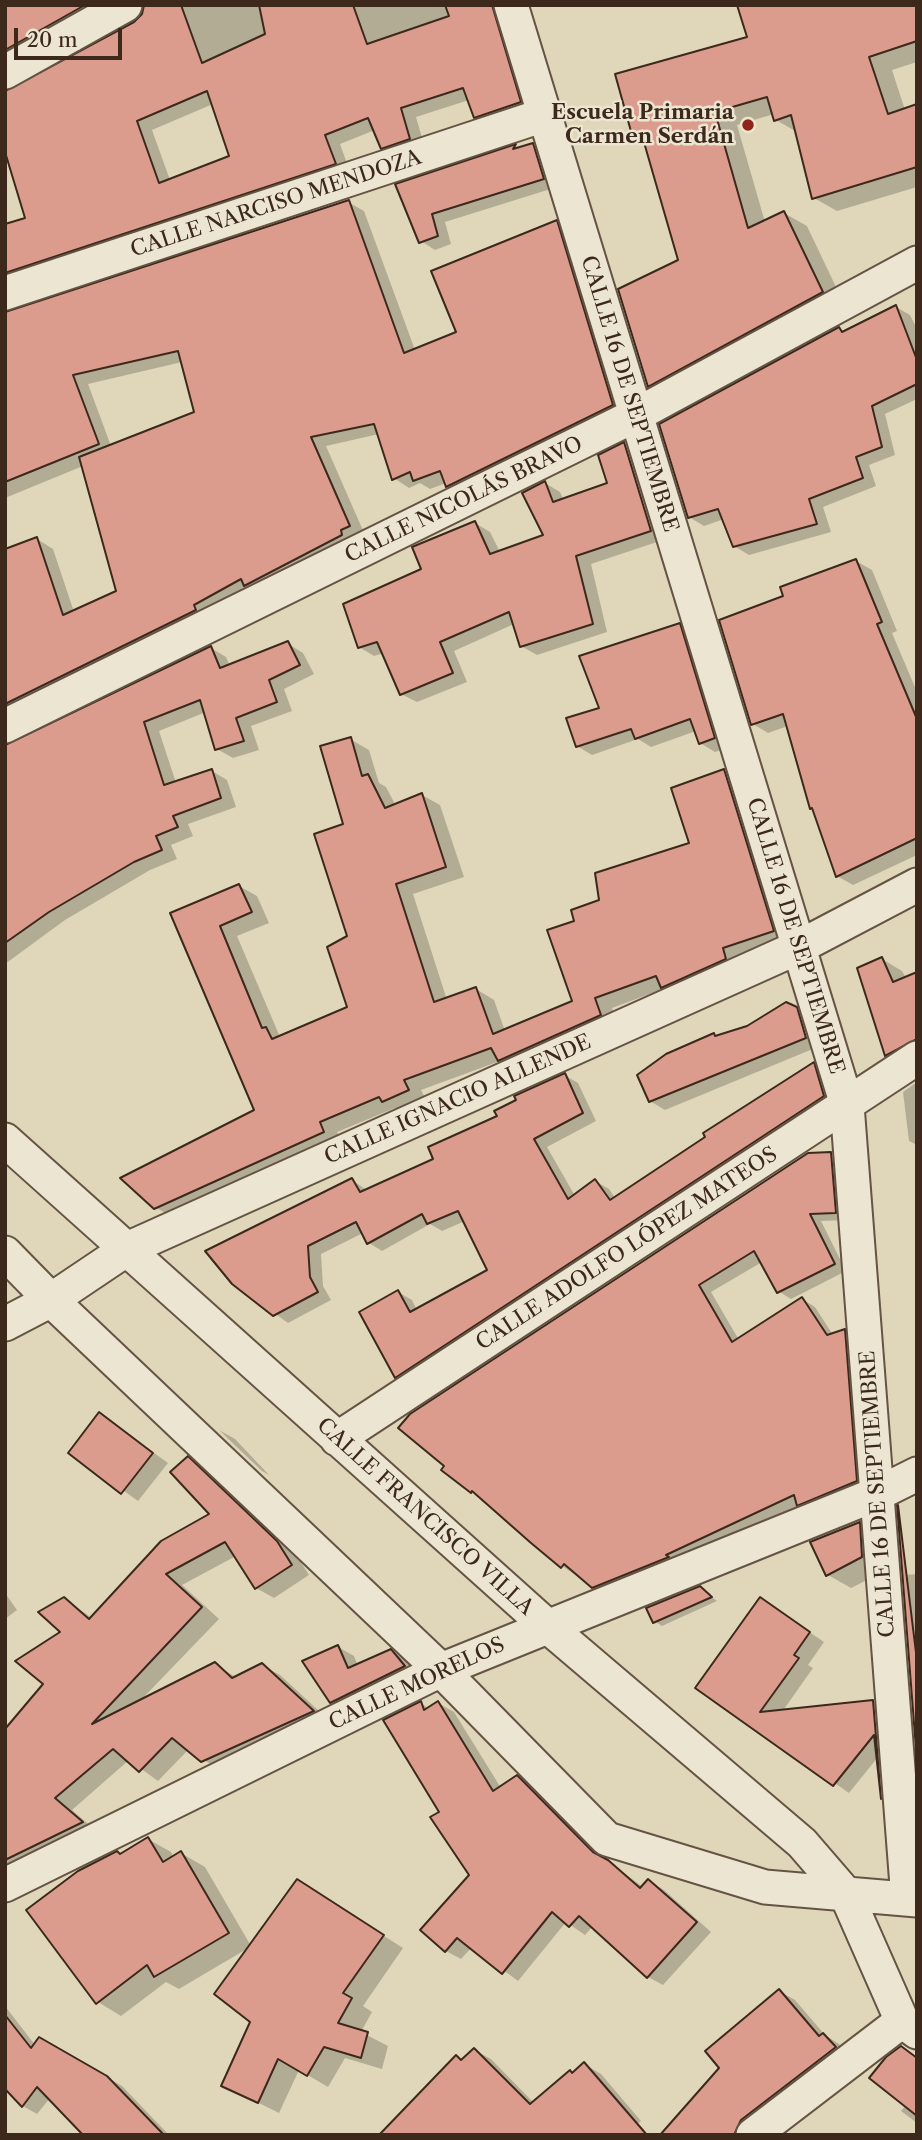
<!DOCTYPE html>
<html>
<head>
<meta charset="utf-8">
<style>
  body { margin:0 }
  #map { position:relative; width:922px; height:2140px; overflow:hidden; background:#e0d7ba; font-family:"Libre Caslon Text",serif }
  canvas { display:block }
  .frame { position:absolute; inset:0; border:7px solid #3c291c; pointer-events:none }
  .scale { position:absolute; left:14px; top:28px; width:108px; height:32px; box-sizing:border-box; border:4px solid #3c291c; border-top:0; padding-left:9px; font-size:21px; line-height:24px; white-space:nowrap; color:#3c291c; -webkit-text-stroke:5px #ebe5d2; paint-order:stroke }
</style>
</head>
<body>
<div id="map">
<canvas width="922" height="2140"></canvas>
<div class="frame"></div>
<div class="scale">20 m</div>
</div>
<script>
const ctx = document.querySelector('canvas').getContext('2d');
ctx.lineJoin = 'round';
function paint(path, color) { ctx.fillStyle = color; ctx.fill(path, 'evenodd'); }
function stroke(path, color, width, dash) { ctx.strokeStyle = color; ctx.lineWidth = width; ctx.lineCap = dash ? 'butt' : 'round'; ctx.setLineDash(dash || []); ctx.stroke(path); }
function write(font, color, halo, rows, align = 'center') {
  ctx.font = font + ' "Libre Caslon Text",serif'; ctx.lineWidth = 5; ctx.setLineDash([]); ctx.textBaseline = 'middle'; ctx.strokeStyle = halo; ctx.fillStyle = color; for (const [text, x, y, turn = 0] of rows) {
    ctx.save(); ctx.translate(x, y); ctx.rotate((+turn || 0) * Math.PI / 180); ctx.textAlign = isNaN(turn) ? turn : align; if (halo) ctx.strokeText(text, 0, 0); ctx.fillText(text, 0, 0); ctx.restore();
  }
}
const shadow = new Path2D(`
  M5 5H116L5 70Z
  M146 5H511L536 111 491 126 475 117 469 100 416 117 425 148 398 157 382 147 375 130 340 144 350 172 5 293V226L27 219 5 148V91H15L136 23ZM213 104 231 157 170 180 152 130Z
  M917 5V62L892 70 905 110 917 106V187L837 211 814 198 797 132 776 120 774 114 737 125 765 222 784 213 807 226 845 306 672 399 649 386 680 261 645 141 633 134Z
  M533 145 547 153 557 187 445 222 451 244 435 250 421 241 398 185 516 146 520 149Z
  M348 202 364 211 415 350 459 333 557 222 572 232 628 414 463 495 446 483 430 489 420 483 409 488 394 478 379 434 326 446 365 535 5 723V551L37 539 53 549 74 612 118 592 83 466 5 498V312ZM182 362 197 413 111 446 88 384Z
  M896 307 910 315 917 329V399L885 414 895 455 869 465 876 486 823 507 831 532 749 555 734 546 724 519 704 526 689 517 839 329 846 332Z
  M624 444 640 453 666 539 591 564 607 632 537 655 521 646 514 624 454 651 467 682 417 702 401 694 384 653 374 656 359 647 423 570 475 523 490 532 500 552 545 536V483L560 492 564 501 610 484Z
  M856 561 872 570 897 631 892 633 917 692V855L853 885 837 876 814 810 811 808 788 726 768 733 753 724 785 597Z
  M679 625 695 634 729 747 715 752 700 743 696 731 651 747 638 739 592 755 577 746 601 709Z
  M287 643 303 653 314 674 284 689 292 711 251 726 259 750 233 758 217 749 206 712 159 731 176 783 212 771 227 780 236 807 188 824 193 836 171 845 177 859 150 870 65 920 5 964V745H13L211 648 226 657 230 666Z
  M350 739 369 750 379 783 386 787 396 806 422 795 440 805 464 877 413 894 447 1000 476 989 494 1000 505 1031 574 1002 577 922 601 901 691 844 724 771 742 782 791 941 612 1008 618 1025 517 1071 500 1061 421 1090 426 1100 401 1111 395 1108 337 1132 342 1142 174 1218 155 1207 256 1111 173 914 239 886 257 896 269 923 237 936 280 1037 349 1008 345 825Z
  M882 959 902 971 906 978 917 973V1061L906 1066 886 1055Z
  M796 1009 811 1018 820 1046 665 1110 650 1101 714 1035 718 1037Z
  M814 1064 827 1072 837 1104 410 1385 396 1377 398 1292 412 1300 417 1310 490 1271 465 1221 442 1231 430 1224 382 1251 369 1243 363 1233 321 1254 323 1286 331 1300 288 1323 233 1283 352 1180 368 1191 435 1159 564 1075 578 1083 596 1121 547 1147 575 1196 595 1181 609 1189 615 1198Z
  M917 1082V1145L909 1141 903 1092Z
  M831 1154 844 1161 848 1220 821 1221 846 1271 791 1299 778 1291 762 1262 711 1292 739 1340 802 1299 815 1307 833 1335 845 1331 857 1338 868 1474 606 1595 562 1566 483 1498 443 1470Z
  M100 1414 168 1463 138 1501 70 1452Z
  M219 1430 235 1439 269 1475 262 1471Z
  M188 1458 206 1469 295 1553 309 1575 274 1598 256 1588 236 1556 182 1585 219 1619 141 1700 215 1664 237 1678 262 1665 280 1675 331 1722 220 1771 189 1749 158 1781 129 1760 72 1810 101 1835 5 1878V1732L46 1684 63 1632 64 1599 92 1618 212 1515Z
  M860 1523 882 1537 879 1574 851 1588 828 1575Z
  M917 1574V1739L904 1575Z
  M700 1588 717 1601 662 1626 654 1621Z
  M5 1593 17 1610 5 1619Z
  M761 1599 824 1642 808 1665 813 1668 782 1712 873 1702 888 1710 896 1805 883 1798 878 1757 849 1793 697 1687Z
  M338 1647 354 1656 358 1666 391 1651 407 1660 419 1676 347 1711 331 1702Z
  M421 1703 429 1709 438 1703 454 1712 501 1788 517 1777 533 1786 606 1860 643 1887 649 1881 664 1890 711 1932 663 1985 648 1977 593 1926 585 1935 566 1922 518 1981 472 1947 461 1959 446 1951 471 1875 441 1812Z
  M148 1839 171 1852 174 1858 181 1853 205 1867 251 1946 318 1894 403 1948 363 2006 372 2012 361 2032 388 2046 382 2069 345 2058 328 2087 299 2070 279 2113 223 2085 252 2021 250 1947 179 1989 166 1982 121 2016 98 2002 120 1856Z
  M779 1991 795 2000 825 2035 839 2044 850 2057 752 2135H662L722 2068Z
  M5 2006 35 2045 40 2039 122 2086 169 2135H85L50 2098 37 2114 23 2106 5 2086Z
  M901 2048 917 2057V2123L901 2111 906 2105Z
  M474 2050 491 2059 534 2103 584 2064 601 2074 641 2121 625 2135H407L457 2057 463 2061Z`);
const building = new Path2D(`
  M5 5H85L5 50Z
  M144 5H181L202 63 265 34 259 5H353L367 44 449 16 445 5H492L521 102 474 118 463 88 401 108 410 139 381 149 368 118 325 135 336 164 5 273V224L25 218 5 152V91L134 22 142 14ZM207 91 229 156 159 183 137 121Z
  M737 5H917V41L869 57 888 114 917 104V167L812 199 791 115 774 121 767 97 715 112 748 228 784 211 823 292 648 387 618 289 678 260 641 132 632 135 615 74 747 37Z
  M533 143 544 179 432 214 438 236 419 243 395 184 516 144 513 149Z
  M349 200 404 353 456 332 431 271 557 220 613 405 446 487 440 471 413 481 410 472 392 480 374 424 311 437 350 526 341 530 342 535 244 586 241 579 194 605 196 610 5 704V549L37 537 63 615 116 591 79 457 194 412 178 351 73 375 99 444 5 482V312Z
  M896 305 917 360V384L872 406 882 447 856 457 863 478 809 499 817 524 733 547 718 509 688 518 659 424 839 327 842 332Z
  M624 442 651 531 576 556 593 624 520 647 509 612 440 642 453 673 400 695 377 642 358 648 343 604 421 569 412 547 475 521 490 554 543 535 522 493 545 481 553 502 607 483 598 455Z
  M856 559 882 622 877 624 917 719V838L836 877 812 808 810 809 783 714 751 725 719 620 783 596 780 587Z
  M680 623 715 738 699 744 690 719 635 739 631 729 576 747 566 718 599 708 579 656Z
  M288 641 300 665 269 680 277 702 236 718 244 741 215 750 200 700 144 722 164 785 212 769 221 798 173 816 178 827 156 836 162 850 134 862 49 912 5 943V745L211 646 220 668Z
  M351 737 362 776 368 774 385 808 422 793 446 867 396 884 434 1002 476 987 493 1034 572 1001 547 930 574 921 571 910 599 900 595 873 689 843 671 788 724 769 774 931 723 948 726 959 661 988 656 976 595 998 601 1015 498 1061 491 1048 404 1080 409 1090 382 1102 379 1097 320 1122 324 1132 154 1209 120 1178 254 1110 170 913 239 884 252 912 220 926 262 1028 266 1027 272 1039 347 1007 327 947 347 936 314 834 343 824 320 746Z
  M882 957 893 982 917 972V1039L885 1056 857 968Z
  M786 1002 797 1007 806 1038 649 1102 637 1075 666 1054 714 1033 715 1036 747 1026Z
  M814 1062 824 1096 395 1378 359 1312 398 1290 410 1312 487 1270 458 1211 427 1224 422 1214 367 1244 356 1222 308 1246 310 1277 318 1292 273 1316 232 1284 205 1251 352 1178 360 1192 433 1159 428 1147 497 1116 494 1111 516 1100 514 1096 565 1073 583 1113 534 1139 568 1199 595 1179 610 1200 705 1137 703 1133Z
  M831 1152 836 1213 810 1214 835 1264 777 1293 754 1251 699 1285 732 1342 802 1297 827 1335 845 1329 857 1481 797 1506 794 1495 666 1555 669 1557 592 1588 564 1564 561 1568 531 1543 472 1491 471 1493 441 1470 444 1466 398 1428 410 1414 808 1153Z
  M99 1412 153 1453 121 1494 68 1453Z
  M188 1456 277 1541 292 1565 255 1589 225 1542 166 1574 202 1607 92 1724 215 1662 232 1678 262 1663 314 1711 201 1762 172 1738 139 1772 113 1749 55 1798 83 1822 5 1860V1729L43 1684 15 1661 60 1632 38 1612 64 1597 89 1619 161 1541 209 1514 170 1472Z
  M898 1505 917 1661V1762L897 1505Z
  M860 1522 862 1557 826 1576 810 1542Z
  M700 1586 712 1597 653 1623 646 1608Z
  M760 1597 810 1632 794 1655 799 1658 760 1712 873 1700 881 1799 874 1735 833 1786 695 1688Z
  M338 1645 348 1668 391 1649 405 1666 330 1703 302 1661Z
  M421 1701 424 1710 438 1701 493 1791 517 1775 593 1852 608 1860 640 1888 648 1879 697 1922 647 1978 579 1916 569 1927 552 1912 502 1974 457 1938 445 1952 420 1930 469 1875 430 1817 439 1812 383 1720Z
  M148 1837 163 1862 181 1851 229 1933 154 1977 147 1965 96 2004 26 1910 78 1871 117 1851 120 1854Z
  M297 1879 384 1935 343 1993 352 1998 338 2023 368 2032 361 2058 324 2047 307 2076 278 2059 258 2103 221 2086 250 2022 214 1994Z
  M779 1989 819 2036 823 2033 836 2047 741 2120 734 2135H660L719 2068 705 2051Z
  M5 2015 31 2048 39 2037 107 2076 164 2135H83L37 2087 22 2107 5 2089Z
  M901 2046 917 2058V2116L869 2078 886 2057Z
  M474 2048 530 2104 570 2070 572 2073 584 2062 647 2135H379L456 2055 461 2060Z`);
const minor = new Path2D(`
  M511 5 847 1105 908 1899
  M5 72 125 5
  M5 293 547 114
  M5 726 634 416 917 263
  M5 1140 547 1626 802 1843 846 1894 902 2021 917 2032
  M5 1253 51 1300 441 1670 607 1839 765 1887 917 1900
  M5 1324 51 1300 127 1249 799 947 917 885
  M337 1439 917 1058
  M5 1885 441 1670 879 1493 917 1474
  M753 2135 902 2021`);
const markers = [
  [748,125,7,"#8f2418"]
];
const poiNames = [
  ["Escuela Primaria",734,113],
  ["Carmen Serdán",734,137]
];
const streetNames = [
  ["CALLE NARCISO MENDOZA",276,204,-18],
  ["CALLE 16 DE SEPTIEMBRE",629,394,73],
  ["CALLE NICOLÁS BRAVO",464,500,-26],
  ["CALLE 16 DE SEPTIEMBRE",795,936,73],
  ["CALLE IGNACIO ALLENDE",458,1100,-24],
  ["CALLE ADOLFO LÓPEZ MATEOS",627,1249,-33],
  ["CALLE 16 DE SEPTIEMBRE",878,1494,-94],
  ["CALLE FRANCISCO VILLA",425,1517,42],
  ["CALLE MORELOS",417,1684,-25]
];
paint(shadow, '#0003');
paint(building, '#dc9c8d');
stroke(building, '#3c291c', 2);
stroke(minor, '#655444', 37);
stroke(minor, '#ebe5d2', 33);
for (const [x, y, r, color] of markers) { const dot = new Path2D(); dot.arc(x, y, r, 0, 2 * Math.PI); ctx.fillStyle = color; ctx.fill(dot); stroke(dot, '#ebe5d2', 2.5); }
write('bold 21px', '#3c291c', '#ebe5d2', poiNames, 'right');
write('21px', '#3c291c', '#ebe5d2', streetNames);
</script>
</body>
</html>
